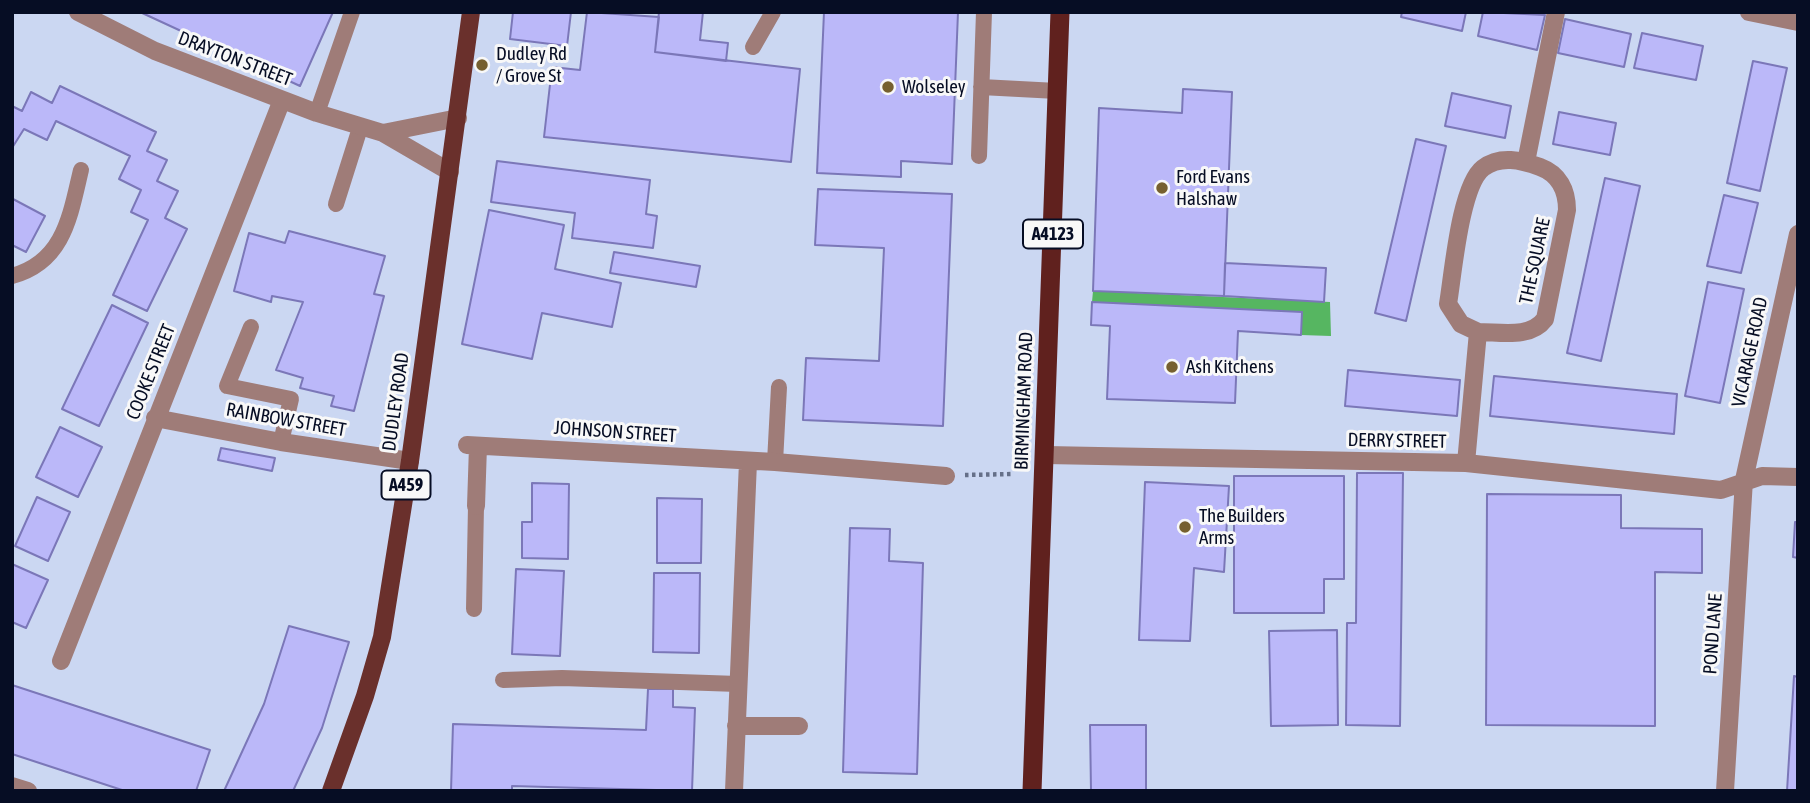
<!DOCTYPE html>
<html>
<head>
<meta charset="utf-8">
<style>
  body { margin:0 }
  #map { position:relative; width:1810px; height:803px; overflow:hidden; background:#cbd7f2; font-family:"Asap Condensed",sans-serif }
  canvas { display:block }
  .frame { position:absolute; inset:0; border:14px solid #060d24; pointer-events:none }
</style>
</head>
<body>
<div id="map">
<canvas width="1810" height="803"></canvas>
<div class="frame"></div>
</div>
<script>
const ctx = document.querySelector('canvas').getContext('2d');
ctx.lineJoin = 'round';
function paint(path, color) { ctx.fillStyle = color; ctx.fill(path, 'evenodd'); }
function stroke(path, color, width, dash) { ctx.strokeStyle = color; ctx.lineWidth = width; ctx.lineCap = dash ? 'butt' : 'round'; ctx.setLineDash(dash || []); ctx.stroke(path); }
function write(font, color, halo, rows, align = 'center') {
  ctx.font = font + ' "Asap Condensed",sans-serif'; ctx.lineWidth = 6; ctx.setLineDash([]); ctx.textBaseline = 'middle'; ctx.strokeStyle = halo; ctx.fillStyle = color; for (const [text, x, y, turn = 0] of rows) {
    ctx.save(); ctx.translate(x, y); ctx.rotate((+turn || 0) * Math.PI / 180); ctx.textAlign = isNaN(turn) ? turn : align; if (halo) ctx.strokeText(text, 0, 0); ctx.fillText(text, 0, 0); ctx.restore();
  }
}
const forest = new Path2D(`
  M1093 291 1330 302 1331 336 1301 335 1302 312 1092 302Z`);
const building = new Path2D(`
  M140 12H333L300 86Z
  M513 12H571L567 46 510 39Z
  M587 12 659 17 655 52 800 69 791 162 544 137 552 67 580 70Z
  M659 12H703L700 40 728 43 726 61 655 52Z
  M824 12H958L952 164 901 161V177L817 173Z
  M1402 12H1466L1462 31 1401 17Z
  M1483 12 1545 15 1537 50 1478 36Z
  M1565 19 1631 34 1624 67 1558 53Z
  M1642 33 1703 46 1696 80 1634 68Z
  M1753 61 1787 68 1760 191 1727 183Z
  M60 86 156 132 147 151 167 160 157 181 178 191 165 218 187 229 147 311 113 295 148 220 131 212 141 190 119 179 130 156 56 121 47 140 24 129 12 148V106L22 111 31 92 52 103Z
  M1183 89 1232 92 1224 296 1093 291 1099 108 1182 113Z
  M1452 93 1511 106 1505 138 1445 126Z
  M1559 112 1616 123 1610 155 1553 144Z
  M1416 139 1446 146 1406 321 1375 313Z
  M497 161 650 180 646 214 657 216 653 248 572 238 575 213 491 202Z
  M1605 178 1640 186 1601 361 1567 353Z
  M818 189 952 194 943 426 803 420 806 358 879 361 884 248 815 245Z
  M1724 195 1758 203 1741 273 1707 266Z
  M13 199 45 216 26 252 12 245Z
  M489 210 564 225 555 269 621 283 612 327 542 313 532 359 462 344Z
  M289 231 385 256 374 294 384 296 354 411 331 406 334 396 300 388 303 378 276 370 303 302 272 296 271 302 234 291 249 233 285 243Z
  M614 252 700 266 696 287 610 273Z
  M1225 263 1326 268 1324 302 1224 296Z
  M1708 282 1744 289 1720 403 1685 396Z
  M1092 302 1302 312 1301 335 1238 331 1235 403 1107 399 1110 326 1091 325Z
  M112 305 148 323 99 426 62 409Z
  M1348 370 1460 380 1457 416 1345 406Z
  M1494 376 1677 394 1674 434 1490 416Z
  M60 427 102 447 78 497 36 477Z
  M221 448 275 458 272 471 218 460Z
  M1357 473H1403L1400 726 1346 725 1347 623H1356Z
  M1234 476H1344V579H1324V613H1234Z
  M1145 482 1229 486 1224 572 1194 568 1190 641 1139 640Z
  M532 483 569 484 568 559 522 558V522H532Z
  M1487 494 1621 495V528L1702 529V573L1655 572V726L1486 725Z
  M37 497 70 512 48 561 15 546Z
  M657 498 702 499 701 563H657Z
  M1795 522H1798V558L1793 557Z
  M850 528 890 529 889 561 923 563 917 774 843 772Z
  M12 564 48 580 26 628 12 622Z
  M516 569 564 571 560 656 512 654Z
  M654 573H700L699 653 653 652Z
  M289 626 349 642 322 728 293 791H224L264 704Z
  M1337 630 1338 725 1271 726 1269 631Z
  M1794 676 1798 677V791H1787Z
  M12 685 210 750 196 791H125L12 754Z
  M648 689H673V707L695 708 692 791 512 786V791H451L453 724 646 730Z
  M1090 725H1146V791H1091Z`);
const path = new Path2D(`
  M965 475 1013 474`);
const service = new Path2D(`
  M753 47 773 12
  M981 87 1057 91
  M317 113 352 12
  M979 156 984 12
  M336 204 360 128
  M12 276C64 262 70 216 81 170
  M251 327 227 386 291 399 281 442
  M775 462 779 387
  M474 609 476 506
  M503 680 562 678 738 684`);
const minor = new Path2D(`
  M78 12 155 51 317 113 383 133 450 172
  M1749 12 1798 22
  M383 133 458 118
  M1526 162 1556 12
  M155 418 281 442 410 461
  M467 445 775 462 946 476
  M1046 455 1466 463 1721 490 1762 476 1798 477
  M1466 463 1478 332 1461 324 1448 304C1453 275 1460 186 1483 168 1500 155 1521 160 1540 167 1559 174 1567 190 1567 210L1545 319C1530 339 1501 332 1478 332
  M476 506 478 446
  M61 661 282 100
  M736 726H799
  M12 786 28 791
  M734 791 748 462
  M1725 791 1744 480 1798 234`);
const primary = new Path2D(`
  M331 791 365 696 382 637 410 461 471 12`);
const trunk = new Path2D(`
  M1032 791 1060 12`);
const markers = [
  [482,65,7,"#766030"],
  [888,87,7,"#766030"],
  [1162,188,7,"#766030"],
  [1172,367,7,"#766030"],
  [1185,527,7,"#766030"]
];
const shields = [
  [1053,234,60],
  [406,485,49]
];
const shieldNames = [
  ["A4123",1053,234],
  ["A459",406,485]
];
const poiNames = [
  ["Dudley Rd",496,54],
  ["/ Grove St",496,76],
  ["Wolseley",902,87],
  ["Ford Evans",1176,177],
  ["Halshaw",1176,199],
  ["Ash Kitchens",1186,367],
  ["The Builders",1199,516],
  ["Arms",1199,538]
];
const streetNames = [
  ["DRAYTON STREET",235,59,21],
  ["THE SQUARE",1535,261,-78],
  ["VICARAGE ROAD",1750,352,-78],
  ["COOKE STREET",151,372,-68],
  ["BIRMINGHAM ROAD",1024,401,-88],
  ["DUDLEY ROAD",396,402,-82],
  ["RAINBOW STREET",286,420,10],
  ["JOHNSON STREET",615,432,4],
  ["DERRY STREET",1397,441,1],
  ["POND LANE",1713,634,-86]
];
paint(forest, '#56b661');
paint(building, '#bbb8f9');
stroke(building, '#7b77b8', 2);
stroke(path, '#656f88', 4.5, [3.5, 3.5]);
stroke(service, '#9f7c78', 16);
stroke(minor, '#9f7c78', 18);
stroke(primary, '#6a302c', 18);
stroke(trunk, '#60211e', 19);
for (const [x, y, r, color] of markers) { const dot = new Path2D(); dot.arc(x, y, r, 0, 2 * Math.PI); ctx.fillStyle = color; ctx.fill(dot); stroke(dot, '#f8f8f8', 2.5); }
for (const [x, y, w] of shields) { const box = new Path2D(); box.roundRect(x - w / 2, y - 14.5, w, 29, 5); ctx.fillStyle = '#f8f8f8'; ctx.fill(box); stroke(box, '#060d24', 2); }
write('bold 18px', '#060d24', null, shieldNames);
write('19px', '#060d24', '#f8f8f8', poiNames, 'left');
write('19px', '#060d24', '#f8f8f8', streetNames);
</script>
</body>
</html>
